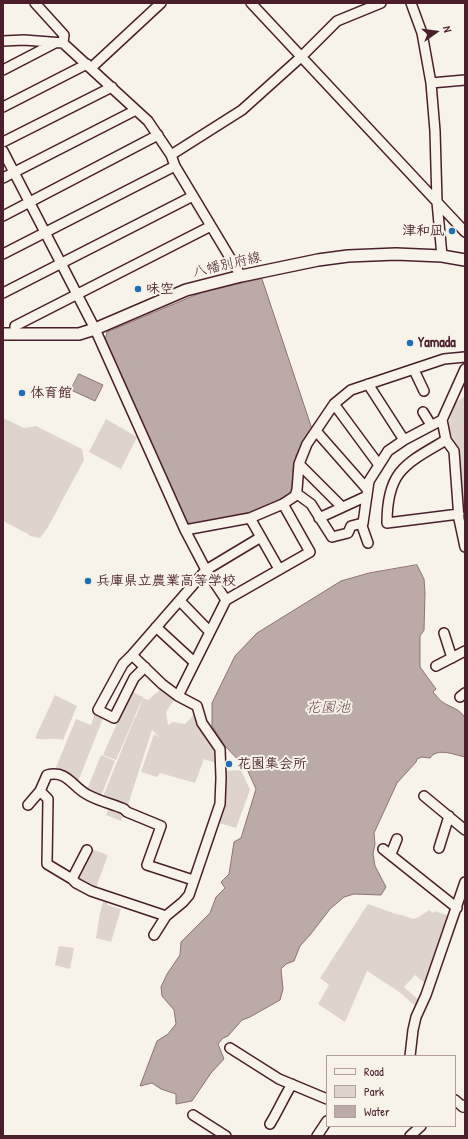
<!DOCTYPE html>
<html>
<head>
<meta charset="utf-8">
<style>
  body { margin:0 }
  #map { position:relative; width:468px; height:1139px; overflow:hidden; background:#f7f3e8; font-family:"Patrick Hand",sans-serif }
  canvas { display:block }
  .frame { position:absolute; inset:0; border:4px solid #4a1f2b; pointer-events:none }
  .legend { position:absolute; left:326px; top:1055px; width:130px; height:72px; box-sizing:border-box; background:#f7f3e8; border:1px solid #b29e9c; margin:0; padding:5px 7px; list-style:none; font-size:12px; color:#4a1f2b }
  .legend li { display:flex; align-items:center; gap:8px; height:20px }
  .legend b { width:20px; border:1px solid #b29e9c }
  .north { position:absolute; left:416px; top:12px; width:40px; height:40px; -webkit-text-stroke:3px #f7f3e8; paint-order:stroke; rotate:76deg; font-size:11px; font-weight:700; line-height:16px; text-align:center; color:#4a1f2b }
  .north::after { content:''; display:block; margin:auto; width:14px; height:18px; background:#4a1f2b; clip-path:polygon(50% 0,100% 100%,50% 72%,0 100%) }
</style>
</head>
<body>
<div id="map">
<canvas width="468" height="1139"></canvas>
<div class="frame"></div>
<ul class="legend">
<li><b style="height:5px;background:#f7f3e8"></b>Road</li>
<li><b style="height:11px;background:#ded4cc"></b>Park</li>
<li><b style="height:11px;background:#bcaaa7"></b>Water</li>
</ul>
<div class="north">N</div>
</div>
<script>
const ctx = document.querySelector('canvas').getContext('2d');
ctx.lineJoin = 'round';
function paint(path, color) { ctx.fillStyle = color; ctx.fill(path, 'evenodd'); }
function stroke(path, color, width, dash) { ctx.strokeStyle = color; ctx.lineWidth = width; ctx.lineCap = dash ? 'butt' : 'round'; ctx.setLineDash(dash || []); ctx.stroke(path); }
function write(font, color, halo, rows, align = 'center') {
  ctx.font = font + ' "Patrick Hand","Klee One",sans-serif'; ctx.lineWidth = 4; ctx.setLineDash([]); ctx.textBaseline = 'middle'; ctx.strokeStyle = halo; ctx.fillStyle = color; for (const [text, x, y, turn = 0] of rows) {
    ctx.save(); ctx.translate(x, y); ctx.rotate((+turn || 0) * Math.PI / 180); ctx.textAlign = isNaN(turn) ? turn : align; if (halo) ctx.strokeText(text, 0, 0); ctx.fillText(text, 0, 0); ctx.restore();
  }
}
const green = new Path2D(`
  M464 397 465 400V519L458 451 449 434 448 425 456 402Z
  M3 418 24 428 36 426 82 449 84 460 48 527 40 538 30 536 28 534 3 521Z
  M106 419 137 437 121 469 89 452Z
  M162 688 176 697 166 712 168 725 173 722 185 724 197 711 216 747 219 764 204 759 195 783 160 773 157 777 141 772 154 734 160 738 152 730 127 808 102 799 135 717 147 723 136 717 143 698 148 700Z
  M131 691 143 697 116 760 103 755 123 710H124L123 709Z
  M55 695 77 706 63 740C54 737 44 741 35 738Z
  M95 713 104 716 77 784 54 772 76 719 91 725Z
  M101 755 115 761 101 796 86 792Z
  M241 770 250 790 236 828 216 822 223 771Z
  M110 806 124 812 121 821 106 815Z
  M91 849 108 855 95 890 75 880Z
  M104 899 108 900 107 905 121 909 111 942 96 938 100 913Z
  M368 904 396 914 402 915 413 919 419 917 429 910 434 913 435 911 437 912 452 917 427 985 415 975 404 987 421 1002 418 1008 398 991 367 971 345 1022 318 1004 329 985 320 978Z
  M59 946 74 948 70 969 55 965Z`);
const water = new Path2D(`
  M262 279 312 429 296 455 292 492 261 510 193 524 186 522 105 341 107 332 205 291Z
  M79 374 103 385 95 401 71 390Z
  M417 565 424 579 425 593 424 630 420 636V667L436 689 433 692C436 695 440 701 444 703 452 708 460 709 465 718V757C455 755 437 747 430 758L422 757 417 759 416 762 397 783 374 833 375 844 373 854 375 866 386 887 381 895 354 894 344 897 330 909 310 935 300 946 294 961 286 964 281 969 283 989 280 1000 250 1017 242 1020 228 1036 223 1038 218 1044 224 1059 211 1073 192 1101 176 1104V1094L161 1089 152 1083 140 1086 157 1041 168 1034 176 1024 174 1010 162 996 161 987 167 974 180 955 181 942 210 913 216 897 225 888 221 882 229 874 234 842 241 838 256 789 247 769 224 745 212 726V703L235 656 257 633 341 581 369 573Z`);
const stream = new Path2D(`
  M455 354 465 352
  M336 397 347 388
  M312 428 320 417`);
const minor = new Path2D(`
  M35 3 64 35 63 43
  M251 3 465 232
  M411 3 422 33 431 83 435 131 437 202 442 256
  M3 41 24 40 63 43 148 121 171 155 175 166 241 276
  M91 68 161 3
  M3 70 55 43
  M431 83 465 80
  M3 107 87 64
  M3 142 112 87
  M3 151 95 329 185 530 206 570 226 600
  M171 155 242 110 301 57 337 21 381 3
  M3 178 136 110
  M3 216 158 135
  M3 254 175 166
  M3 293 193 196
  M15 334V326L211 226
  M465 369 442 420 446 440 454 451 459 519 465 547
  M414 370 424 391
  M368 384 404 440
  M334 404 379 465
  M423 412 431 425
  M316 431 367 489
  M446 440C405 464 387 471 387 523L459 514
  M299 464 342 507
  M296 493 311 504 332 537 348 533 351 526 363 523 369 481 388 451 404 440 442 420
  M250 518 279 569
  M319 518 367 496
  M363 523 362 526 368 543
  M185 530 250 518 283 504 295 496 297 490 299 464 307 444 334 404 351 390 444 359 465 357
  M180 601 210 632
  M156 627 194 662
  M444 633 452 658
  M132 655 123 664 98 710 114 718 134 678 145 667
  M436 666 465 651
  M178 696 226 600 310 552 283 504
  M460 697 465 693
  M40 791 48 799 47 864 72 879 76 883 91 891 166 916
  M424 796 465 830
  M28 805 40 791 47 775C68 770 72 787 88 795 99 801 112 804 124 809L127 812 161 826 147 865 193 880
  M439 848 449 816
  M383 849 457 908
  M391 854 397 839
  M72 879 87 850
  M154 935 166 916 183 902 189 895 220 804 221 778 220 749 202 723 197 706 178 696 162 684 132 655 206 570 261 537
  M230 1048 279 1079 327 1099
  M410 1056 413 1030 416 1017 426 995 465 882
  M455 1100 463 1107 465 1105
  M193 1115 226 1136
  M270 1124C278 1111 284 1097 292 1084
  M317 1136 327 1121
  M410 1136 421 1126`);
const major = new Path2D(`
  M3 334H79L95 329 186 290 241 276 318 260 348 256 396 254 442 256 465 260`);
const markers = [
  [452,231,4,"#1f6fb2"],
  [138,289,4,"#1f6fb2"],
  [410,343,4,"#1f6fb2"],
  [22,393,4,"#1f6fb2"],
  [88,581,4,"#1f6fb2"],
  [229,764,4,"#1f6fb2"]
];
const poiNames = [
  ["津和凪",444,231,"right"],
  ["味空",146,289],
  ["Yamada",418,343],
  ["体育館",30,393],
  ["兵庫県立農業高等学校",96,581],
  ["花園集会所",237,764]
];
const streetNames = [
  ["八幡別府線",227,265,-13]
];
const waterNames = [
  ["花園池",328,708]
];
paint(green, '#ded4cc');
paint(water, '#bcaaa7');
stroke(water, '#8e7275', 1);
stroke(stream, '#8e7275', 2);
stroke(minor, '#4a1f2b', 12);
stroke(major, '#4a1f2b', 14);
stroke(minor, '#f7f3e8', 9);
stroke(major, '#f7f3e8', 11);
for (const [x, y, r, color] of markers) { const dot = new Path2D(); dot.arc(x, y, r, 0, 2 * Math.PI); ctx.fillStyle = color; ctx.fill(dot); stroke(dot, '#f7f3e8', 1.5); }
write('bold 14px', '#4a1f2b', '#f7f3e8', poiNames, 'left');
write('14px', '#4a1f2b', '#f7f3e8', streetNames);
write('italic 15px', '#6c4950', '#f7f3e8', waterNames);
</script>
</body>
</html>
